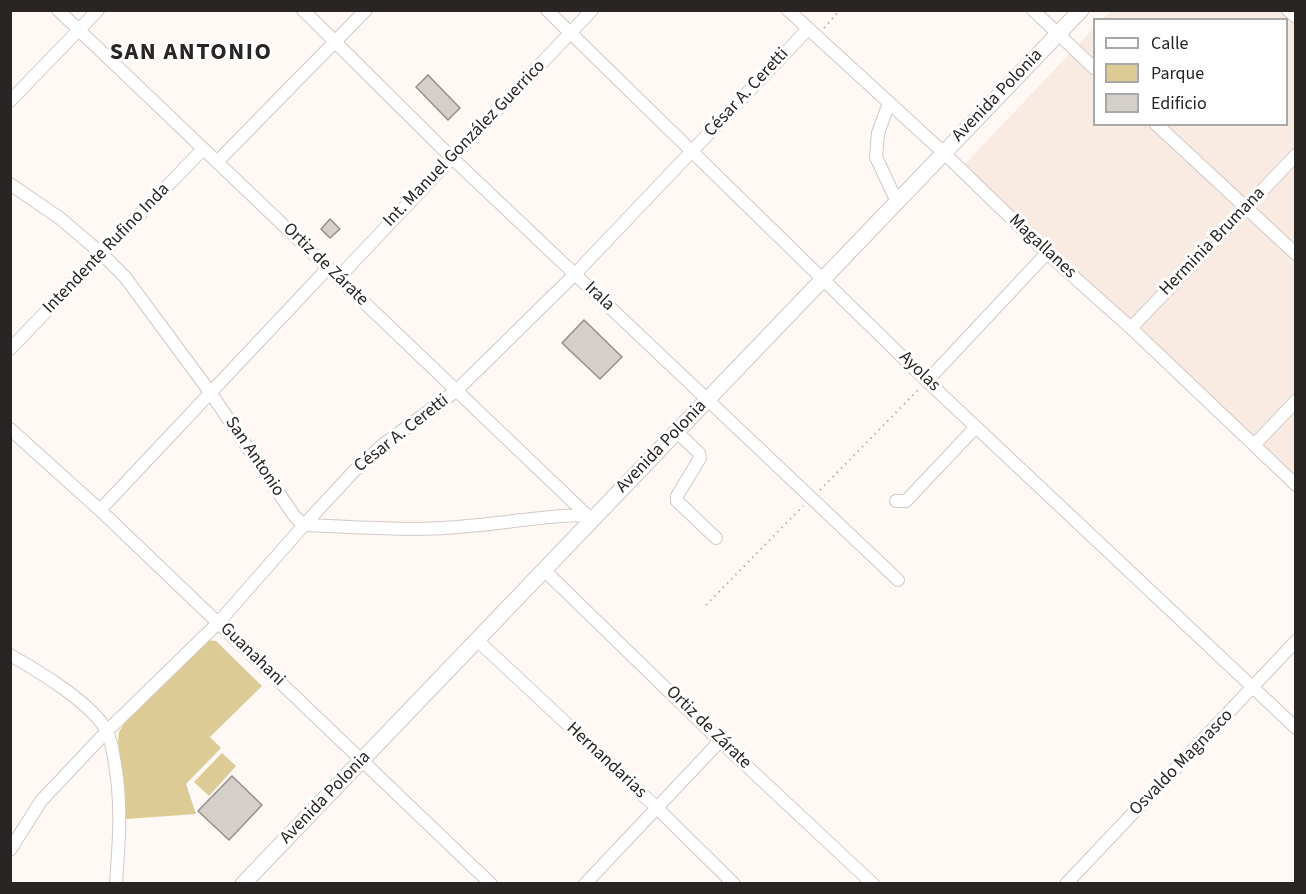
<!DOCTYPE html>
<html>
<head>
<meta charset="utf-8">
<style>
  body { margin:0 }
  #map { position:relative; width:1306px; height:894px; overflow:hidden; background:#fff8f4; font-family:"Source Sans 3",sans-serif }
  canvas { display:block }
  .frame { position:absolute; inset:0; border:12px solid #282524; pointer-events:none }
  .legend { position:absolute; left:1093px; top:18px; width:195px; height:108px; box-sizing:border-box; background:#fff; border:2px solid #a9a8a7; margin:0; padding:8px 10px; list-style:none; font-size:18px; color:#282524 }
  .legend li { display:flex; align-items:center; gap:12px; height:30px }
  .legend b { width:30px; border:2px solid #a9a8a7 }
</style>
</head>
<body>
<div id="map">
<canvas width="1306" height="894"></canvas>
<div class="frame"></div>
<ul class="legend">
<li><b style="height:8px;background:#fff"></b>Calle</li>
<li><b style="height:16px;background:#dccb95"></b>Parque</li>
<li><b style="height:16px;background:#d4cfc9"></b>Edificio</li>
</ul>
</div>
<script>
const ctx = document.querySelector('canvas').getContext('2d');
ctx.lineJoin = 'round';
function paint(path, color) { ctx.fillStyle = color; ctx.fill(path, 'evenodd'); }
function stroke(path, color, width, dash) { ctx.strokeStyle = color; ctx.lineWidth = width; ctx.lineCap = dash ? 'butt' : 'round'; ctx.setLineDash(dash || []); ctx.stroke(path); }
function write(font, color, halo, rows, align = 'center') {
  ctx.font = font + ' "Source Sans 3",sans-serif'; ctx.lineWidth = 6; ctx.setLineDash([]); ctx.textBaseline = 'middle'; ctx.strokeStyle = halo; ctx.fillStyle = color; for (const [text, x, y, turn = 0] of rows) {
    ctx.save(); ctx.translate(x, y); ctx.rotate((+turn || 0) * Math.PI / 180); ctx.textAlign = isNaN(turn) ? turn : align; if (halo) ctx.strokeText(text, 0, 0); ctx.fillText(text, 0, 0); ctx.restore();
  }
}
const built = new Path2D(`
  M1112 10 1295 11V480L964 165 1094 28V124H1286V20L1103 19Z`);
const green = new Path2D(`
  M208 640 216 641 262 686 210 737 221 748 186 784 196 814 126 819 124 791 118 744 119 732 124 724Z
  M222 753 236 766 209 796 194 782Z`);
const building = new Path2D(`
  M428 75 460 108 448 120 416 87Z
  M330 219 340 229 330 238 321 229Z
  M584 320 622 357 600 379 562 343Z
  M232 776 262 805 229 840 198 811Z`);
const path = new Path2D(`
  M824 28 840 10
  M820 490 919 389
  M706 605 803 506`);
const minor = new Path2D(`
  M58 10 592 520
  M303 10 451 157 898 580
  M547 10 927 381 1296 728
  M788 10 944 153 1047 253 1131 328 1296 485
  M1033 10 1094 68
  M1288 10 1296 17
  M10 101 98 10
  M889 103 878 133 876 157 897 202
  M1156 124 1296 254
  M217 162 366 10
  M10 184 61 219 102 254 125 277 210 392 295 517 304 525C359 527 414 532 468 526 508 523 546 515 587 515
  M338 278 592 10
  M1131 328 1296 155
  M10 349 203 149
  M927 381 1047 253
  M10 429 100 510 491 884
  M677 432 699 453 700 458 677 496V501L716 538
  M1254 445 1296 401
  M896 501H906L976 427
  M100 510 328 268
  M545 571 720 741 873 884
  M477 640 657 808 734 884
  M10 655C37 670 95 705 107 732 112 742 113 753 115 764 122 804 119 843 116 884
  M10 850 41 801 107 731 218 623 304 525 355 470 384 444 456 391 575 274 808 29
  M585 884 720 741
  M1066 884 1296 641`);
const major = new Path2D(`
  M243 884 1081 10`);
const streetNames = [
  ["César A. Ceretti",747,93,-47],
  ["Avenida Polonia",998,96,-46],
  ["Int. Manuel González Guerrico",465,144,-46],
  ["Herminia Brumana",1213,242,-46],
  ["Magallanes",1042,247,43],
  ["Intendente Rufino Inda",107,249,-46],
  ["Ortiz de Zárate",325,265,44],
  ["Irala",599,297,43],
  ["Ayolas",919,372,44],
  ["César A. Ceretti",402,434,-38],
  ["Avenida Polonia",662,447,-46],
  ["San Antonio",254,457,56],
  ["Guanahani",252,655,44],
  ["Ortiz de Zárate",708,728,44],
  ["Hernandarias",606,761,43],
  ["Osvaldo Magnasco",1182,763,-46],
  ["Avenida Polonia",326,798,-46]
];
const districtNames = [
  ["SAN ANTONIO",191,54]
];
paint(built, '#f9eae2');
paint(green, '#dccb95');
paint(building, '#d4cfc9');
stroke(building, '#948f8a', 1.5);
stroke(minor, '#d0c9c6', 14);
stroke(major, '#d0c9c6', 17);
stroke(path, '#b8b2af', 2, [1.5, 4.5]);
stroke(minor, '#fff', 12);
stroke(major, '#fff', 15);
write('18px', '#282524', '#fff', streetNames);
ctx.letterSpacing = '1.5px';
write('bold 24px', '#282524', '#fff', districtNames);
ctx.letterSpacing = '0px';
</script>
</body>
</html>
